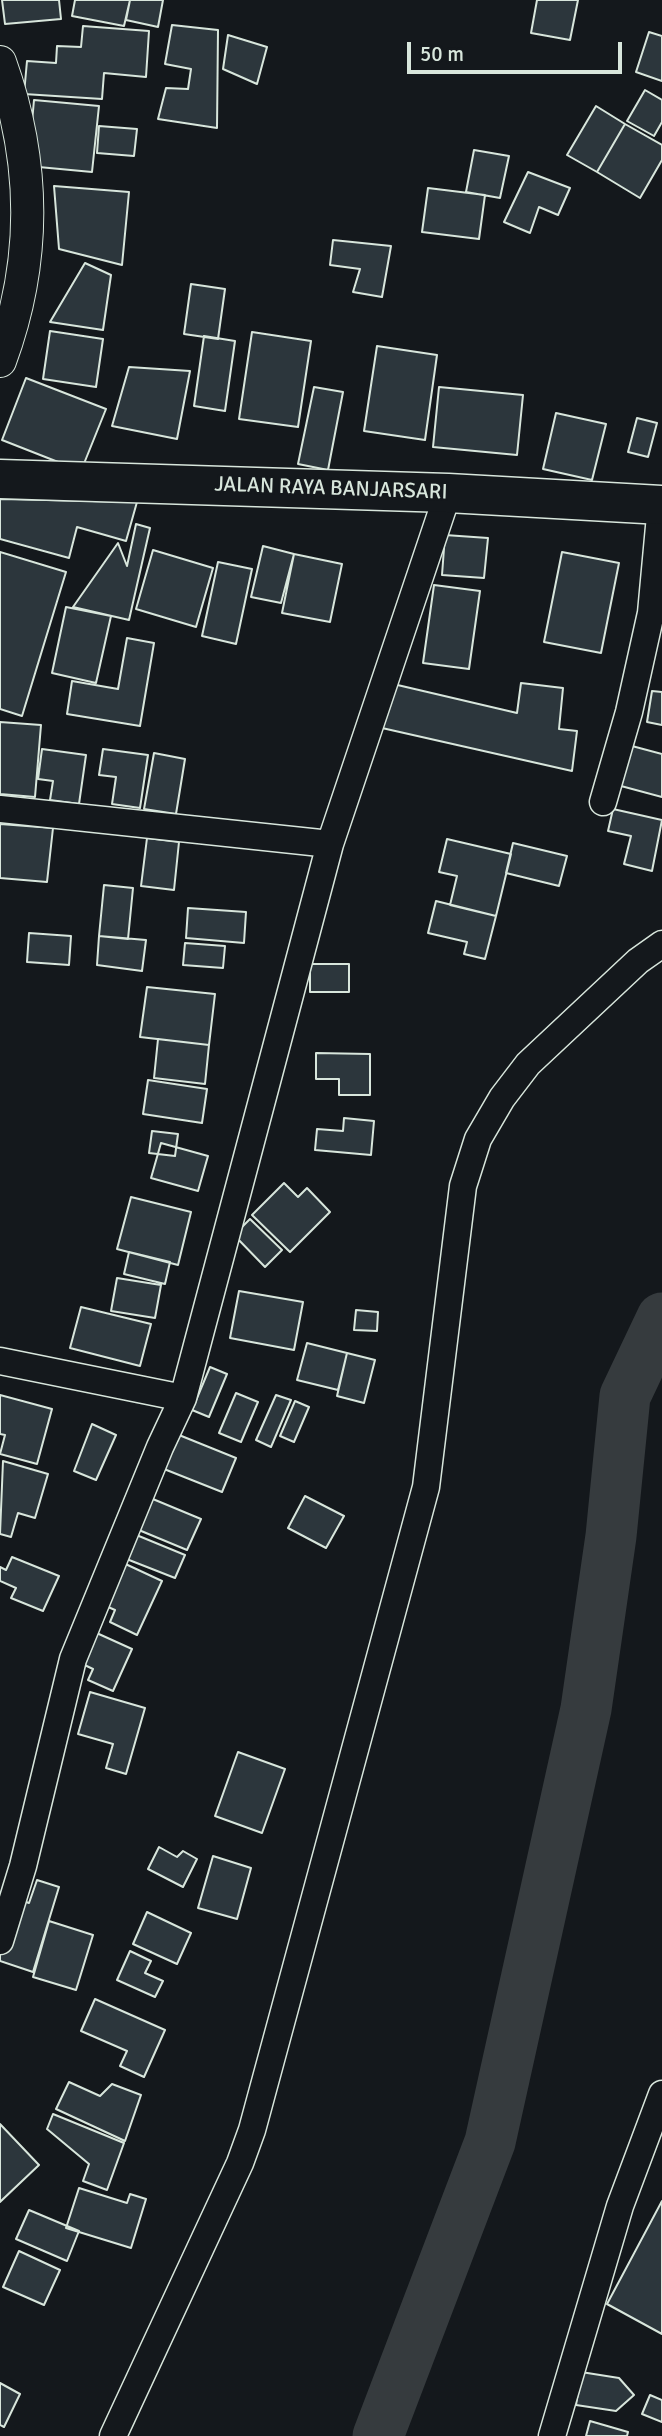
<!DOCTYPE html>
<html>
<head>
<meta charset="utf-8">
<style>
  body { margin:0 }
  #map { position:relative; width:662px; height:2436px; overflow:hidden; background:#14181c; font-family:Signika,sans-serif }
  canvas { display:block }
  .scale { position:absolute; left:407px; top:42px; width:215px; height:32px; box-sizing:border-box; border:4px solid #d8e6dc; border-top:0; padding-left:9px; font-size:21px; line-height:24px; white-space:nowrap; color:#d8e6dc; -webkit-text-stroke:5px #14181c; paint-order:stroke }
</style>
</head>
<body>
<div id="map">
<canvas width="662" height="2436"></canvas>
<div class="scale">50 m</div>
</div>
<script>
const ctx = document.querySelector('canvas').getContext('2d');
ctx.lineJoin = 'round';
function stroke(path, color, width, dash) { ctx.strokeStyle = color; ctx.lineWidth = width; ctx.lineCap = dash ? 'butt' : 'round'; ctx.setLineDash(dash || []); ctx.stroke(path); }
function paint(path, color) { ctx.fillStyle = color; ctx.fill(path, 'evenodd'); }
function write(font, color, halo, rows, align = 'center') {
  ctx.font = font + ' Signika,sans-serif'; ctx.lineWidth = 5; ctx.setLineDash([]); ctx.textBaseline = 'middle'; ctx.strokeStyle = halo; ctx.fillStyle = color; for (const [text, x, y, turn = 0] of rows) {
    ctx.save(); ctx.translate(x, y); ctx.rotate((+turn || 0) * Math.PI / 180); ctx.textAlign = isNaN(turn) ? turn : align; if (halo) ctx.strokeText(text, 0, 0); ctx.fillText(text, 0, 0); ctx.restore();
  }
}
const river = new Path2D(`
  M378 2436 490 2142 586 1709 611 1536 625 1396 662 1318`);
const building = new Path2D(`
  M2 0H59L61 19 5 24Z
  M75 0H130L124 26 72 16Z
  M130 0H163L158 27 126 20Z
  M537 0H578L570 40 531 33Z
  M172 25 218 30 217 128 158 119 166 88 188 89 191 69 165 64Z
  M83 26 149 31 146 77 104 73 102 99 24 94 27 61 56 63 57 46 81 47Z
  M649 32 662 36V81L636 72Z
  M228 35 267 47 257 84 223 69Z
  M645 90 662 100V122L654 136 627 121Z
  M34 100 99 106 92 172 28 166Z
  M596 106 625 124 597 172 567 155Z
  M625 124 662 145V160L640 198 597 172Z
  M99 126 137 129 134 156 97 153Z
  M474 150 509 156 500 198 466 192Z
  M528 172 570 188 558 215 539 207 530 233 504 222Z
  M54 186 129 192 122 265 59 249Z
  M428 188 485 195 479 239 422 232Z
  M333 240 391 246 382 297 353 292 360 269 330 265Z
  M85 263 111 275 103 330 50 322Z
  M191 284 225 289 218 339 184 334Z
  M50 331 103 339 96 387 43 379Z
  M252 332 311 341 298 427 239 419Z
  M204 336 235 341 225 411 194 406Z
  M377 346 437 355 425 440 364 431Z
  M129 367 190 371 177 439 112 426Z
  M26 378 106 409 81 471 2 440Z
  M314 387 343 392 328 470 298 464Z
  M439 387 523 395 517 455 433 447Z
  M556 413 606 424 592 480 543 469Z
  M637 418 657 423 648 457 628 452Z
  M0 499 137 502 126 541 77 527 69 558 0 539Z
  M136 524 150 528 129 620 73 607 118 543 127 566Z
  M445 535 488 538 484 578 442 575Z
  M263 546 294 554 281 603 251 597Z
  M153 550 213 568 196 627 136 609Z
  M0 552 66 572 22 716 0 709Z
  M562 552 619 563 601 653 544 642Z
  M294 554 342 564 330 622 282 613Z
  M218 562 252 569 236 644 202 636Z
  M434 585 480 591 469 669 423 663Z
  M66 607 111 616 96 683 52 673Z
  M127 638 154 643 140 726 67 714 72 681 118 689Z
  M389 683 517 713 521 683 563 688 559 729 577 731 572 771 382 728Z
  M652 691 662 692V725L647 722Z
  M0 722 41 725 35 797 0 794Z
  M632 746 662 754V797L621 786Z
  M42 749 86 755 79 804 50 800 53 781 38 779Z
  M103 749 148 755 140 808 112 804 116 777 99 775Z
  M154 753 185 759 176 814 144 809Z
  M613 809 662 820 652 871 624 864 631 836 608 831Z
  M0 824 53 828 47 882 0 878Z
  M147 838 179 842 174 890 141 886Z
  M447 839 511 854 496 916 450 905 457 876 439 872Z
  M513 843 567 856 559 886 506 873Z
  M104 885 133 888 128 939 99 936Z
  M436 901 496 916 485 959 464 954 467 942 428 933Z
  M188 908 246 912 244 943 186 938Z
  M29 933 71 936 69 965 27 962Z
  M99 936 146 940 142 971 97 965Z
  M185 943 225 946 223 968 183 965Z
  M310 964H349V992H310Z
  M147 987 215 994 209 1045 140 1037Z
  M158 1039 209 1045 205 1084 154 1078Z
  M316 1053 370 1054V1095H339V1079H316Z
  M148 1080 207 1089 202 1123 143 1114Z
  M344 1118 374 1121 371 1155 315 1150 317 1129 343 1131Z
  M152 1131 178 1134 175 1156 149 1153Z
  M161 1143 208 1156 198 1191 151 1178Z
  M284 1183 298 1197 307 1188 330 1212 290 1252 252 1215Z
  M131 1197 191 1212 178 1265 117 1249Z
  M250 1219 282 1250 265 1267 234 1235Z
  M129 1252 170 1262 165 1284 124 1274Z
  M117 1278 161 1285 155 1318 111 1311Z
  M239 1291 303 1302 294 1350 230 1338Z
  M81 1307 151 1324 140 1366 70 1348Z
  M356 1310 378 1312 377 1331 354 1330Z
  M307 1343 347 1353 338 1390 297 1380Z
  M347 1353 375 1360 364 1403 337 1396Z
  M210 1367 227 1374 209 1417 192 1410Z
  M236 1393 258 1402 241 1442 219 1433Z
  M0 1395 52 1409 37 1464 0 1454 5 1435 0 1434Z
  M276 1395 291 1400 271 1447 256 1440Z
  M295 1401 309 1407 294 1442 280 1436Z
  M92 1424 116 1435 96 1480 74 1471Z
  M179 1435 236 1458 222 1492 164 1469Z
  M3 1461 48 1474 35 1518 18 1513 11 1537 0 1534Z
  M305 1496 344 1516 326 1548 288 1528Z
  M148 1497 201 1519 187 1550 134 1528Z
  M134 1534 185 1555 175 1578 124 1558Z
  M12 1557 59 1576 43 1611 11 1598 16 1588 0 1581V1567L6 1570Z
  M119 1561 162 1581 137 1635 110 1622 115 1610 99 1603Z
  M90 1630 132 1649 113 1691 88 1680 93 1669 76 1661Z
  M90 1692 145 1708 126 1774 106 1768 113 1744 78 1734Z
  M238 1752 285 1769 262 1833 215 1816Z
  M159 1847 177 1857 183 1851 197 1859 183 1887 148 1869Z
  M213 1856 251 1868 237 1919 198 1908Z
  M37 1880 59 1887 33 1972 0 1961V1902L3 1894 29 1903Z
  M147 1912 191 1933 177 1964 133 1944Z
  M49 1921 93 1935 76 1990 33 1977Z
  M130 1951 151 1961 145 1973 163 1981 155 1997 117 1980Z
  M95 1999 165 2030 144 2077 120 2066 127 2051 81 2031Z
  M69 2082 100 2096 112 2084 141 2095 125 2141 56 2109Z
  M53 2114 124 2143 107 2190 83 2181 89 2164 47 2129Z
  M0 2124 39 2165 0 2202Z
  M79 2188 127 2203 130 2194 146 2199 131 2248 66 2228Z
  M662 2201V2334L607 2304Z
  M29 2210 79 2231 67 2261 16 2239Z
  M19 2251 60 2270 44 2305 3 2287Z
  M581 2372 619 2378 634 2395 616 2411 576 2405Z
  M0 2383 20 2394 4 2427 0 2425Z
  M650 2395 662 2400V2422L642 2414Z
  M590 2421 628 2432 627 2436H586Z`);
const minor = new Path2D(`
  M603 802 629 712 651 613 661 505
  M0 809 330 844
  M0 1361 183 1398
  M0 1941 23 1866 73 1659 160 1447 183 1398 330 844 448 493
  M113 2436 240 2163 252 2130 426 1487 463 1186 478 1139 502 1098 528 1064 638 961 662 944
  M552 2436 620 2206 662 2094`);
const tertiary = new Path2D(`
  M0 62C36 162 37 261 0 361`);
const trunk = new Path2D(`
  M0 479 448 493 662 505`);
const streetNames = [
  ["JALAN RAYA BANJARSARI",331,489,2]
];
stroke(river, '#363b3e', 51);
paint(building, '#2c363c');
stroke(building, '#d8e6dc', 2);
stroke(minor, '#d8e6dc', 29);
stroke(tertiary, '#d8e6dc', 34);
stroke(trunk, '#d8e6dc', 41);
stroke(minor, '#14181c', 26);
stroke(tertiary, '#14181c', 32);
stroke(trunk, '#14181c', 38);
write('21px', '#d8e6dc', '#14181c', streetNames);
</script>
</body>
</html>
